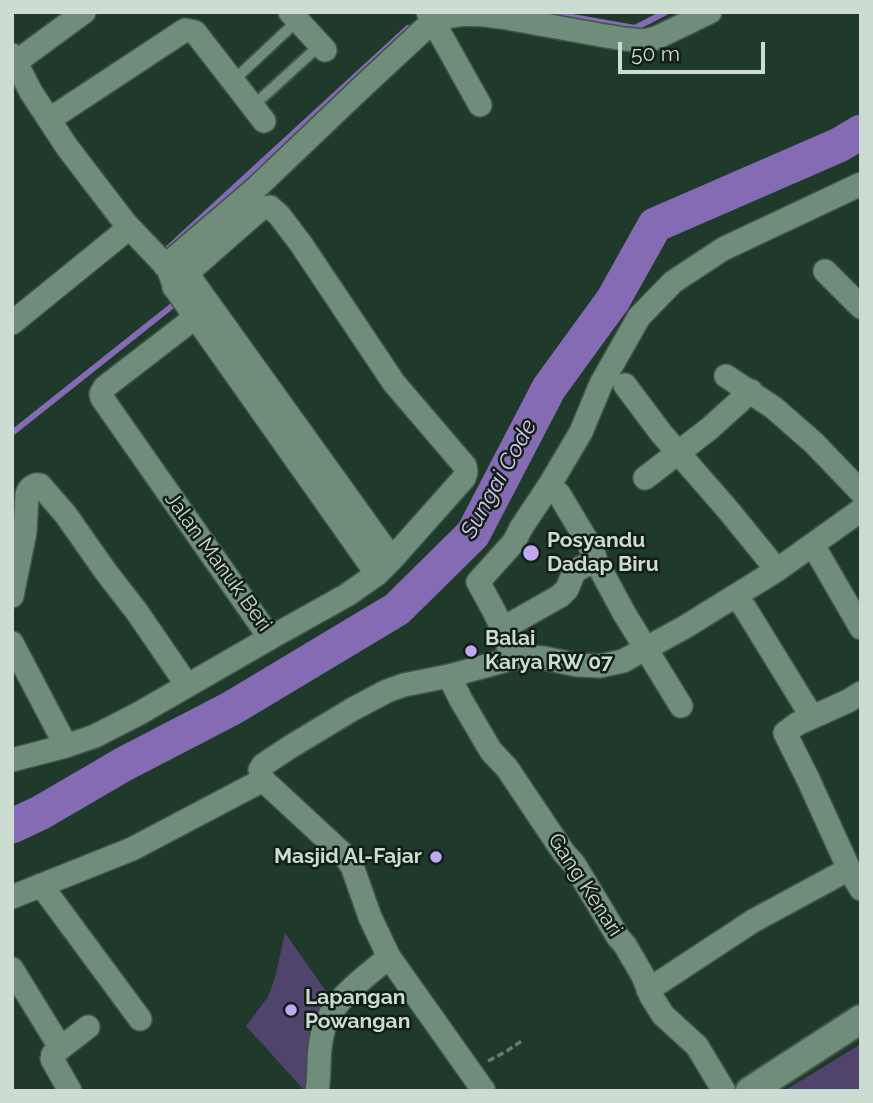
<!DOCTYPE html>
<html>
<head>
<meta charset="utf-8">
<style>
  body { margin:0 }
  #map { position:relative; width:873px; height:1103px; overflow:hidden; background:#1f3a2b; font-family:Raleway,sans-serif }
  canvas { display:block }
  .frame { position:absolute; inset:0; border:14px solid #cddcd3; pointer-events:none }
  .scale { position:absolute; left:618px; top:42px; width:147px; height:32px; box-sizing:border-box; border:4px solid #cddcd3; border-top:0; padding-left:9px; font-size:21px; line-height:24px; white-space:nowrap; color:#cddcd3; -webkit-text-stroke:5px #121e17; paint-order:stroke }
</style>
</head>
<body>
<div id="map">
<canvas width="873" height="1103"></canvas>
<div class="frame"></div>
<div class="scale">50 m</div>
</div>
<script>
const ctx = document.querySelector('canvas').getContext('2d');
ctx.lineJoin = 'round';
function paint(path, color) { ctx.fillStyle = color; ctx.fill(path, 'evenodd'); }
function stroke(path, color, width, dash) { ctx.strokeStyle = color; ctx.lineWidth = width; ctx.lineCap = dash ? 'butt' : 'round'; ctx.setLineDash(dash || []); ctx.stroke(path); }
function write(font, color, halo, rows, align = 'center') {
  ctx.font = font + ' Raleway,sans-serif'; ctx.lineWidth = 5; ctx.setLineDash([]); ctx.textBaseline = 'middle'; ctx.strokeStyle = halo; ctx.fillStyle = color; for (const [text, x, y, turn = 0] of rows) {
    ctx.save(); ctx.translate(x, y); ctx.rotate((+turn || 0) * Math.PI / 180); ctx.textAlign = isNaN(turn) ? turn : align; if (halo) ctx.strokeText(text, 0, 0); ctx.fillText(text, 0, 0); ctx.restore();
  }
}
const green = new Path2D(`
  M285 933 328 994 311 1054 304 1090 246 1026 268 997 275 978Z
  M861 1044V1091H784Z`);
const stream = new Path2D(`
  M544 12 635 28 666 12
  M162 254 408 28
  M12 433 177 302`);
const river = new Path2D(`
  M12 826 40 813 124 764 232 708 397 609 473 534 549 388 613 300 655 225 839 145 861 132`);
const path = new Path2D(`
  M488 1061 507 1051 523 1040`);
const service = new Path2D(`
  M233 81 298 20
  M253 106 320 45`);
const minor = new Path2D(`
  M290 12 325 50
  M428 12 480 105
  M12 55 31 92 67 147 126 224 168 268 175 288 377 574
  M16 62 84 12
  M50 119 185 30 195 32 264 121
  M165 266 254 190 360 89 433 21C468 7 510 19 545 25 572 30 599 35 625 39L644 41 656 38 710 12
  M175 270 188 275 392 559
  M825 271 861 307
  M174 287 187 273 260 209 270 207 279 215 301 244 394 383 465 466 466 472 464 478 392 559 377 574 347 595 270 638 102 398 101 394 105 387 210 306
  M12 323 129 228
  M726 376 774 408 814 443 861 492
  M625 385 661 433 729 511 777 570
  M645 478 709 429 751 391
  M559 494 593 551 596 561 624 613 681 706
  M813 545 861 628
  M12 596 25 532 27 494C29 488 34 484 40 485L66 515 106 572 137 612 187 685
  M735 596 745 608 812 717
  M514 622 560 596 567 589 574 572 582 567 596 561
  M12 643 66 746
  M511 659C505 628 493 609 478 582L514 542 521 528 549 486 581 432 601 384 639 317 673 282 723 249 861 184
  M449 676 461 700 491 751 507 768 564 853 574 864 618 937 625 945 643 976 651 996 663 1015 697 1046 724 1091
  M861 693 848 701 797 724 785 733 808 779 849 869 861 889
  M12 760 66 746 95 736 138 714 270 638
  M41 885 140 1019
  M12 897 132 849 263 780
  M12 969 60 1047
  M648 990 753 921 849 869
  M70 1091 52 1059 53 1054 88 1027
  M317 1091C320 1074 318 1057 321 1041 326 1003 362 980 389 957
  M484 1091 389 957 370 917 352 866 344 855 263 780 260 770 263 765 290 747 353 709 387 691 404 685 449 676 511 659 527 657 544 658 577 665 600 666 623 661 685 627 777 570 861 510`);
const tertiary = new Path2D(`
  M750 1091 861 1019`);
const markers = [
  [531,553,9,"#c0a8f3"],
  [471,651,7,"#c0a8f3"],
  [436,857,7,"#c0a8f3"],
  [291,1010,7,"#c0a8f3"]
];
const poiNames = [
  ["Posyandu",547,541],
  ["Dadap Biru",547,565],
  ["Balai",485,639],
  ["Karya RW 07",485,663],
  ["Masjid Al-Fajar",422,857,"right"],
  ["Lapangan",305,998],
  ["Powangan",305,1022]
];
const streetNames = [
  ["Jalan Manuk Beri",218,562,54],
  ["Gang Kenari",585,885,57]
];
const waterNames = [
  ["Sungai Code",499,479,-61]
];
paint(green, '#50436c');
stroke(stream, '#846bb3', 6);
stroke(river, '#846bb3', 35);
stroke(service, '#3e5549', 14);
stroke(minor, '#3e5549', 26);
stroke(tertiary, '#3e5549', 32);
stroke(path, '#657b6f', 3.5, [7, 3.5]);
stroke(service, '#708d7c', 10);
stroke(minor, '#708d7c', 23);
stroke(tertiary, '#708d7c', 28);
for (const [x, y, r, color] of markers) { const dot = new Path2D(); dot.arc(x, y, r, 0, 2 * Math.PI); ctx.fillStyle = color; ctx.fill(dot); stroke(dot, '#121e17', 2.5); }
write('bold 21px', '#cddcd3', '#121e17', poiNames, 'left');
write('21px', '#cddcd3', '#121e17', streetNames);
write('italic 23px', '#d4c8f0', '#121e17', waterNames);
</script>
</body>
</html>
